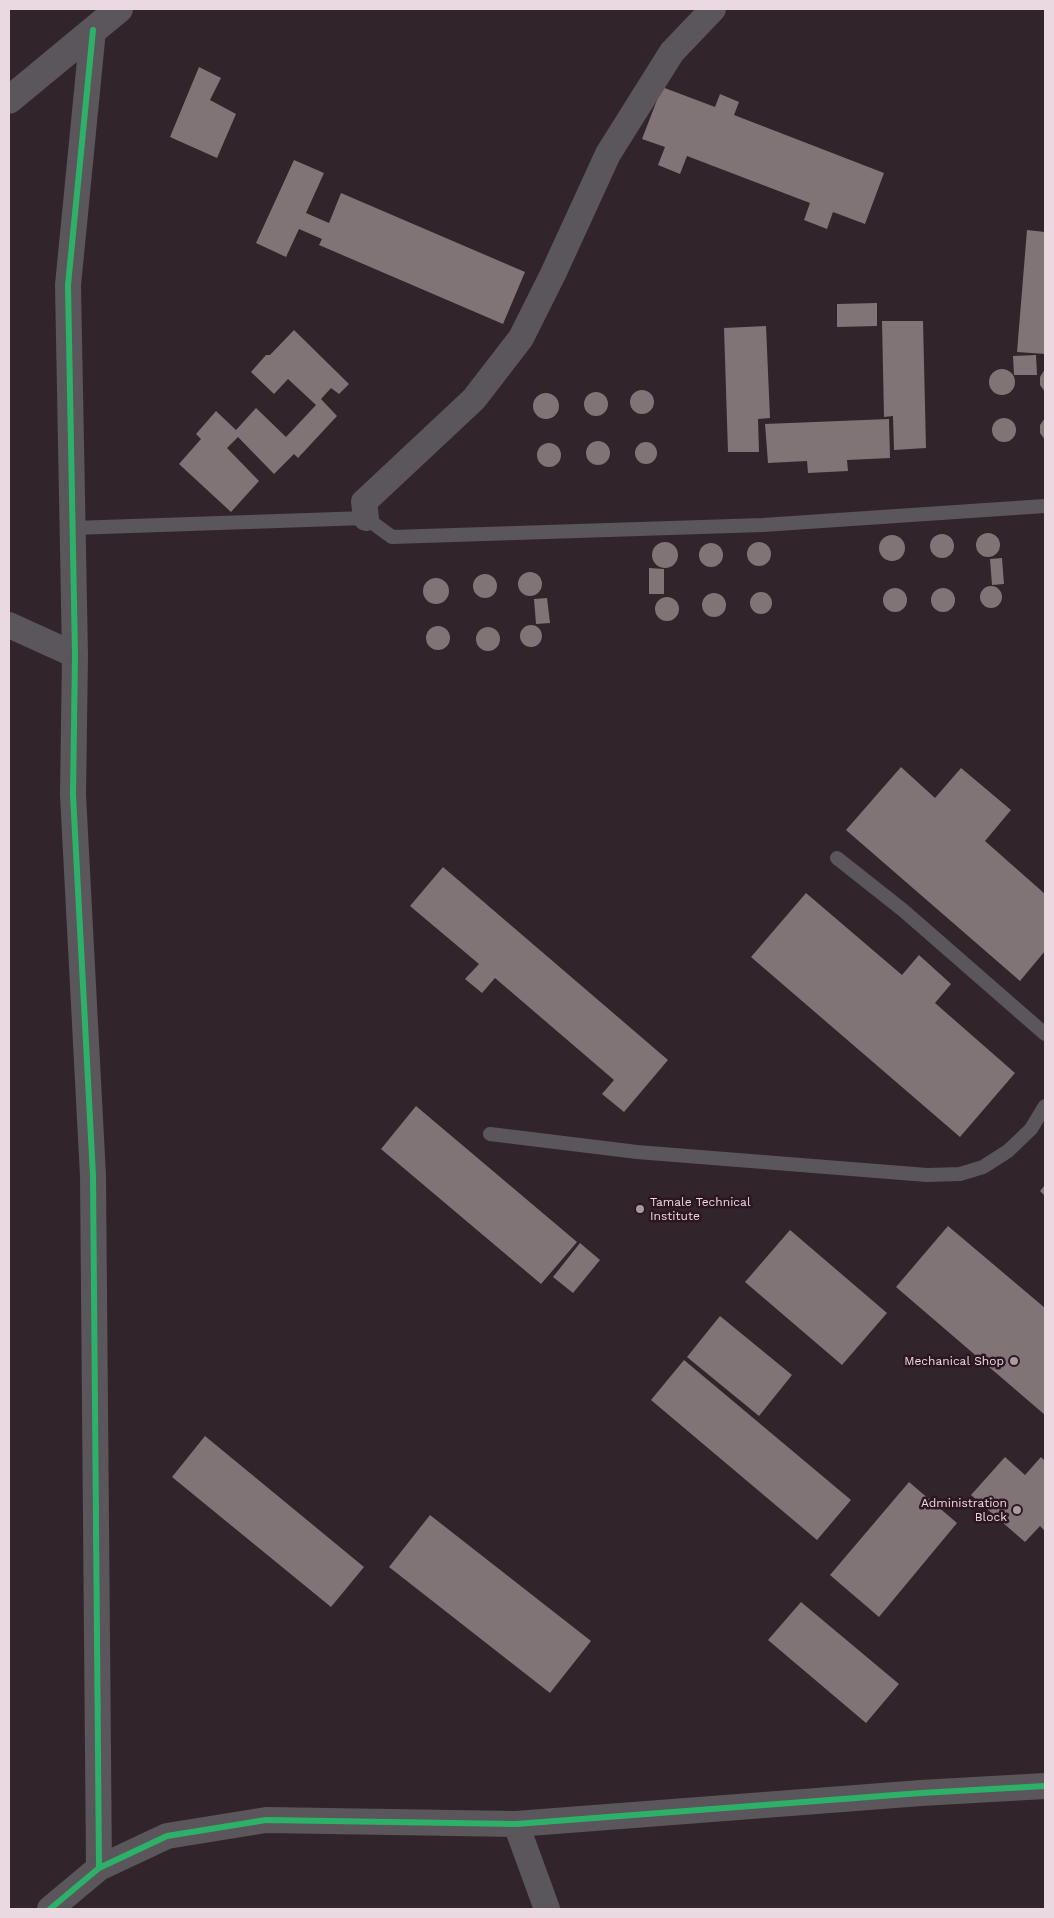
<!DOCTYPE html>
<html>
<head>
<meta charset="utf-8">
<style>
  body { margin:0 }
  #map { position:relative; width:1054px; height:1918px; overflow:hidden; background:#31252b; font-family:"Work Sans",sans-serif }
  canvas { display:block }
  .frame { position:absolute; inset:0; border:10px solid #ead9e0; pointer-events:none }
</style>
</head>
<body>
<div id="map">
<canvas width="1054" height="1918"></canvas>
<div class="frame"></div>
</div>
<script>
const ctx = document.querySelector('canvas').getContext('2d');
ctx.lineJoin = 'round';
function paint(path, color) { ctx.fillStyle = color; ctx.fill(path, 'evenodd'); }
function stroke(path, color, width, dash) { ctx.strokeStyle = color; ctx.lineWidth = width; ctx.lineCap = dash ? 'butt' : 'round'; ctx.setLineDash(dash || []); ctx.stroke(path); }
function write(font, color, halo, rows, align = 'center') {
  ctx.font = font + ' "Work Sans",sans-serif'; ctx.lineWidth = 5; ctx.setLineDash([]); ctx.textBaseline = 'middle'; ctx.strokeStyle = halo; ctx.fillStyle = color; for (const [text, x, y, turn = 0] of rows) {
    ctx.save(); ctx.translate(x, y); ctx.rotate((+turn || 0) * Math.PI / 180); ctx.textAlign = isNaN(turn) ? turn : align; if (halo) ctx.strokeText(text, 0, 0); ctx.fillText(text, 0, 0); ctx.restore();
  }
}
const building = new Path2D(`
  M199 67 221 78 210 100 236 114 217 158 170 137Z
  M662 87 715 107 720 94 739 102 734 115 884 173 865 224 833 212 827 229 804 220 810 203 687 156 680 174 658 165 665 147 642 139Z
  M294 160 324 173 306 213 329 223 341 193 525 272 503 324 319 245 322 239 299 229 286 257 256 243Z
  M1027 230 1045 232V354L1017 352Z
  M877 303V326L837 327V304Z
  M882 321H923L926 448 894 450 893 416 884 417Z
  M766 326 770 418 758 419 759 452H728L724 328Z
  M294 330 349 384 339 394 331 388 321 399 337 416 298 458 294 454 274 474 238 437 227 448 259 481 231 512 179 464 201 439 196 434 216 411 236 430 256 408 286 437 316 405 288 379 274 394 251 372 266 355H270Z
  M1036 355 1037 375H1014L1013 356Z
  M1045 369V392L1040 385V377Z
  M989 382a13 13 0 1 1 26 0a13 13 0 1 1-26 0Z
  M630 402a12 12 0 1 1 24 0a12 12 0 1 1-24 0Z
  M584 404a12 12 0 1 1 24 0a12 12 0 1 1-24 0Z
  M533 406a13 13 0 1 1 26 0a13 13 0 1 1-26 0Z
  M992 430a12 12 0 1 1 24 0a12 12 0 1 1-24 0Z
  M1045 418V440L1040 433V425Z
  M889 419 890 458 847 460 848 471 808 473 807 461 768 463 765 424Z
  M586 453a12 12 0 1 1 24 0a12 12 0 1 1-24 0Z
  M635 453a11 11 0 1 1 22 0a11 11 0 1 1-22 0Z
  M537 455a12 12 0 1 1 24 0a12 12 0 1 1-24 0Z
  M976 545a12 12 0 1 1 24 0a12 12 0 1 1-24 0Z
  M930 546a12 12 0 1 1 24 0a12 12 0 1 1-24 0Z
  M879 548a13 13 0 1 1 26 0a13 13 0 1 1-26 0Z
  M747 554a12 12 0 1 1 24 0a12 12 0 1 1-24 0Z
  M652 555a13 13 0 1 1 26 0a13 13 0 1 1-26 0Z
  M699 555a12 12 0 1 1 24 0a12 12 0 1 1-24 0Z
  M1002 558 1004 584 992 585 990 559Z
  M649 568 664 569V594H649Z
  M518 584a12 12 0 1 1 24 0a12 12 0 1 1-24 0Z
  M473 586a12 12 0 1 1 24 0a12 12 0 1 1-24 0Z
  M423 591a13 13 0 1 1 26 0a13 13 0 1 1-26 0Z
  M980 597a11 11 0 1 1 22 0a11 11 0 1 1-22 0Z
  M883 600a12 12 0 1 1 24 0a12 12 0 1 1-24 0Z
  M931 600a12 12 0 1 1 24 0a12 12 0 1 1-24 0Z
  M750 603a11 11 0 1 1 22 0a11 11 0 1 1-22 0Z
  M702 605a12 12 0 1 1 24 0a12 12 0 1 1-24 0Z
  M655 609a12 12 0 1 1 24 0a12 12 0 1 1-24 0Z
  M547 598 550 623 536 624 534 599Z
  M520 636a11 11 0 1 1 22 0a11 11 0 1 1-22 0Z
  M426 638a12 12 0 1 1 24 0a12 12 0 1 1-24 0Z
  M476 639a12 12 0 1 1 24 0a12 12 0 1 1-24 0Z
  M901 767 935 798 961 768 1011 810 985 841 1045 894V951L1020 981 846 830Z
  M443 867 668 1060 624 1112 602 1094 614 1080 495 978 482 993 465 979 479 964 410 906Z
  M806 893 902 975 919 955 951 984 935 1003 1015 1073 960 1137 751 957Z
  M416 1106 577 1242 541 1284 381 1149Z
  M1045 1185V1196L1040 1191Z
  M948 1226 1045 1308V1415L896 1287Z
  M790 1230 887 1313 842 1365 745 1282Z
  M580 1243 600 1260 573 1293 553 1277Z
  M720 1316 792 1375 759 1416 687 1357Z
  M684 1360 851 1500 817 1540 651 1400Z
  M205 1436 364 1567 331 1607 172 1477Z
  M1005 1457 1025 1475 1041 1457 1045 1461V1531L1040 1526 1025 1542 971 1495Z
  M909 1482 957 1523 879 1617 830 1575Z
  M430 1515 591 1641 550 1693 389 1567Z
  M801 1602 899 1684 866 1723 768 1640Z`);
const service = new Path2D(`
  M73 528 366 518 392 537 763 525 1045 506
  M837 858 904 911 1045 1034
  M490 1134 637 1152 927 1175 960 1174 983 1167 1008 1151 1031 1129 1045 1106`);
const minor = new Path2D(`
  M93 30 68 285 75 655 73 795 93 1176 99 1868
  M366 518 364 502 474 399 521 338 553 274 608 154 672 52 713 9
  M9 625 75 655
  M516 1824 547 1909
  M50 1909 99 1868 167 1836 266 1820 516 1824 921 1793 1045 1786`);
const tertiary = new Path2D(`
  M9 100 119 9`);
const cycleway = new Path2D(`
  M93 30 68 285 75 655 73 795 93 1176 99 1868
  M50 1909 99 1868 167 1836 266 1820 516 1824 921 1793 1045 1786`);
const markers = [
  [640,1209,5,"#a99aa1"],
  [1014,1361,5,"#a99aa1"],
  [1017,1510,5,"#a99aa1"]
];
const poiNames = [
  ["Tamale Technical",650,1202,"left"],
  ["Institute",650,1216,"left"],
  ["Mechanical Shop",1004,1361],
  ["Administration",1007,1503],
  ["Block",1007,1517]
];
paint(building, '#807476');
stroke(service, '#5b555c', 14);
stroke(minor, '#5b555c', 26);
stroke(tertiary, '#5b555c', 28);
stroke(cycleway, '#2db169', 6);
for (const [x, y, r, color] of markers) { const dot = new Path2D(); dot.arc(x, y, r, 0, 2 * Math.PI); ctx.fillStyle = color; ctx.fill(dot); stroke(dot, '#2d1622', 2); }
write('12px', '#ead9e0', '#2d1622', poiNames, 'right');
</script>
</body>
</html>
